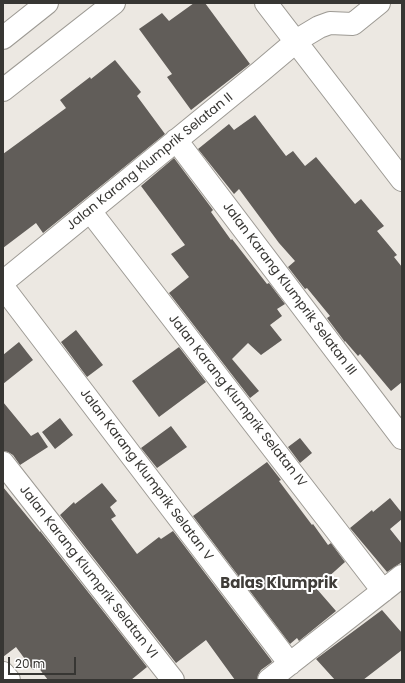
<!DOCTYPE html>
<html>
<head>
<meta charset="utf-8">
<style>
  body { margin:0 }
  #map { position:relative; width:405px; height:683px; overflow:hidden; background:#ece8e2; font-family:Poppins,sans-serif }
  canvas { display:block }
  .frame { position:absolute; inset:0; border:4px solid #373633; pointer-events:none }
  .scale { position:absolute; left:8px; top:657px; width:68px; height:18px; box-sizing:border-box; border:2px solid #373633; border-top:0; padding-left:5px; font-size:12px; line-height:14px; white-space:nowrap; color:#373633; -webkit-text-stroke:3px #fff; paint-order:stroke }
</style>
</head>
<body>
<div id="map">
<canvas width="405" height="683"></canvas>
<div class="frame"></div>
<div class="scale">20 m</div>
</div>
<script>
const ctx = document.querySelector('canvas').getContext('2d');
ctx.lineJoin = 'round';
function paint(path, color) { ctx.fillStyle = color; ctx.fill(path, 'evenodd'); }
function stroke(path, color, width, dash) { ctx.strokeStyle = color; ctx.lineWidth = width; ctx.lineCap = dash ? 'butt' : 'round'; ctx.setLineDash(dash || []); ctx.stroke(path); }
function write(font, color, halo, rows, align = 'center') {
  ctx.font = font + ' Poppins,sans-serif'; ctx.lineWidth = 4; ctx.setLineDash([]); ctx.textBaseline = 'middle'; ctx.strokeStyle = halo; ctx.fillStyle = color; for (const [text, x, y, turn = 0] of rows) {
    ctx.save(); ctx.translate(x, y); ctx.rotate((+turn || 0) * Math.PI / 180); ctx.textAlign = isNaN(turn) ? turn : align; if (halo) ctx.strokeText(text, 0, 0); ctx.fillText(text, 0, 0); ctx.restore();
  }
}
const building = new Path2D(`
  M194 3H205L250 64 191 110 167 77 172 74 139 29 162 13 169 21Z
  M115 60 141 92 137 96 165 134 43 233 36 223 3 248V154L66 108 60 100 90 77 91 79Z
  M255 115 286 156 293 151 305 166 316 157 355 204 361 199 384 226 377 231 397 255 394 257 402 267V382L391 391 360 354 358 356 345 341V342L327 318 330 316 307 288 305 289 288 267 295 261 279 243 239 189 234 194 198 149 229 124 234 130Z
  M174 158 213 210 211 212 231 240 232 239 267 284 269 283 285 304 277 309 282 316 270 325 282 340 261 355 248 343 232 359 259 391 250 398 169 293 189 277 171 254 185 245 141 186Z
  M76 330 103 365 87 377 61 342Z
  M19 342 33 360 3 384V355Z
  M179 347 206 382 159 417 132 381Z
  M3 402 31 436 38 432 48 447 20 465 13 455 8 452 3 451Z
  M60 418 73 435 55 449 42 432Z
  M171 426 187 447 157 468 141 448Z
  M300 438 312 453 300 463 288 447Z
  M267 462 281 480 279 481 312 525 313 524 328 545 331 543 345 562 316 588 336 611 299 641 297 638 290 644 193 516Z
  M102 483 117 501 110 507 116 516 111 519 137 554 159 537 161 539 173 531 271 660 272 662 261 670 258 675 257 680H235L206 640 176 663 60 515 74 502 75 504Z
  M3 487 40 532V531L147 667 131 680H48L38 667 33 670 16 647 3 657Z
  M390 498 402 513V519L390 529 402 544V562L387 572 350 528 372 510 373 512Z
  M382 610 402 633V650L363 680H335L316 659Z`);
const street = new Path2D(`
  M266 3 402 180
  M3 38 47 3
  M3 90 114 3
  M176 140 402 438
  M90 211 383 591
  M3 282 260 72 299 39 319 27 330 23 353 24 379 3
  M3 287 290 664
  M3 463 173 680
  M3 673 9 680
  M269 680 402 576`);
const streetNames = [
  ["Jalan Karang Klumprik Selatan II",150,162,-39],
  ["Jalan Karang Klumprik Selatan III",289,289,53],
  ["Jalan Karang Klumprik Selatan IV",237,401,52],
  ["Jalan Karang Klumprik Selatan V",146,475,53],
  ["Jalan Karang Klumprik Selatan VI",88,572,52]
];
const quarterNames = [
  ["Balas Klumprik",279,584]
];
paint(building, '#615d59');
stroke(street, '#9d9a94', 24);
stroke(street, '#fff', 22);
write('13px', '#373633', '#fff', streetNames);
write('bold 15px', '#3f3c38', '#fff', quarterNames);
</script>
</body>
</html>
